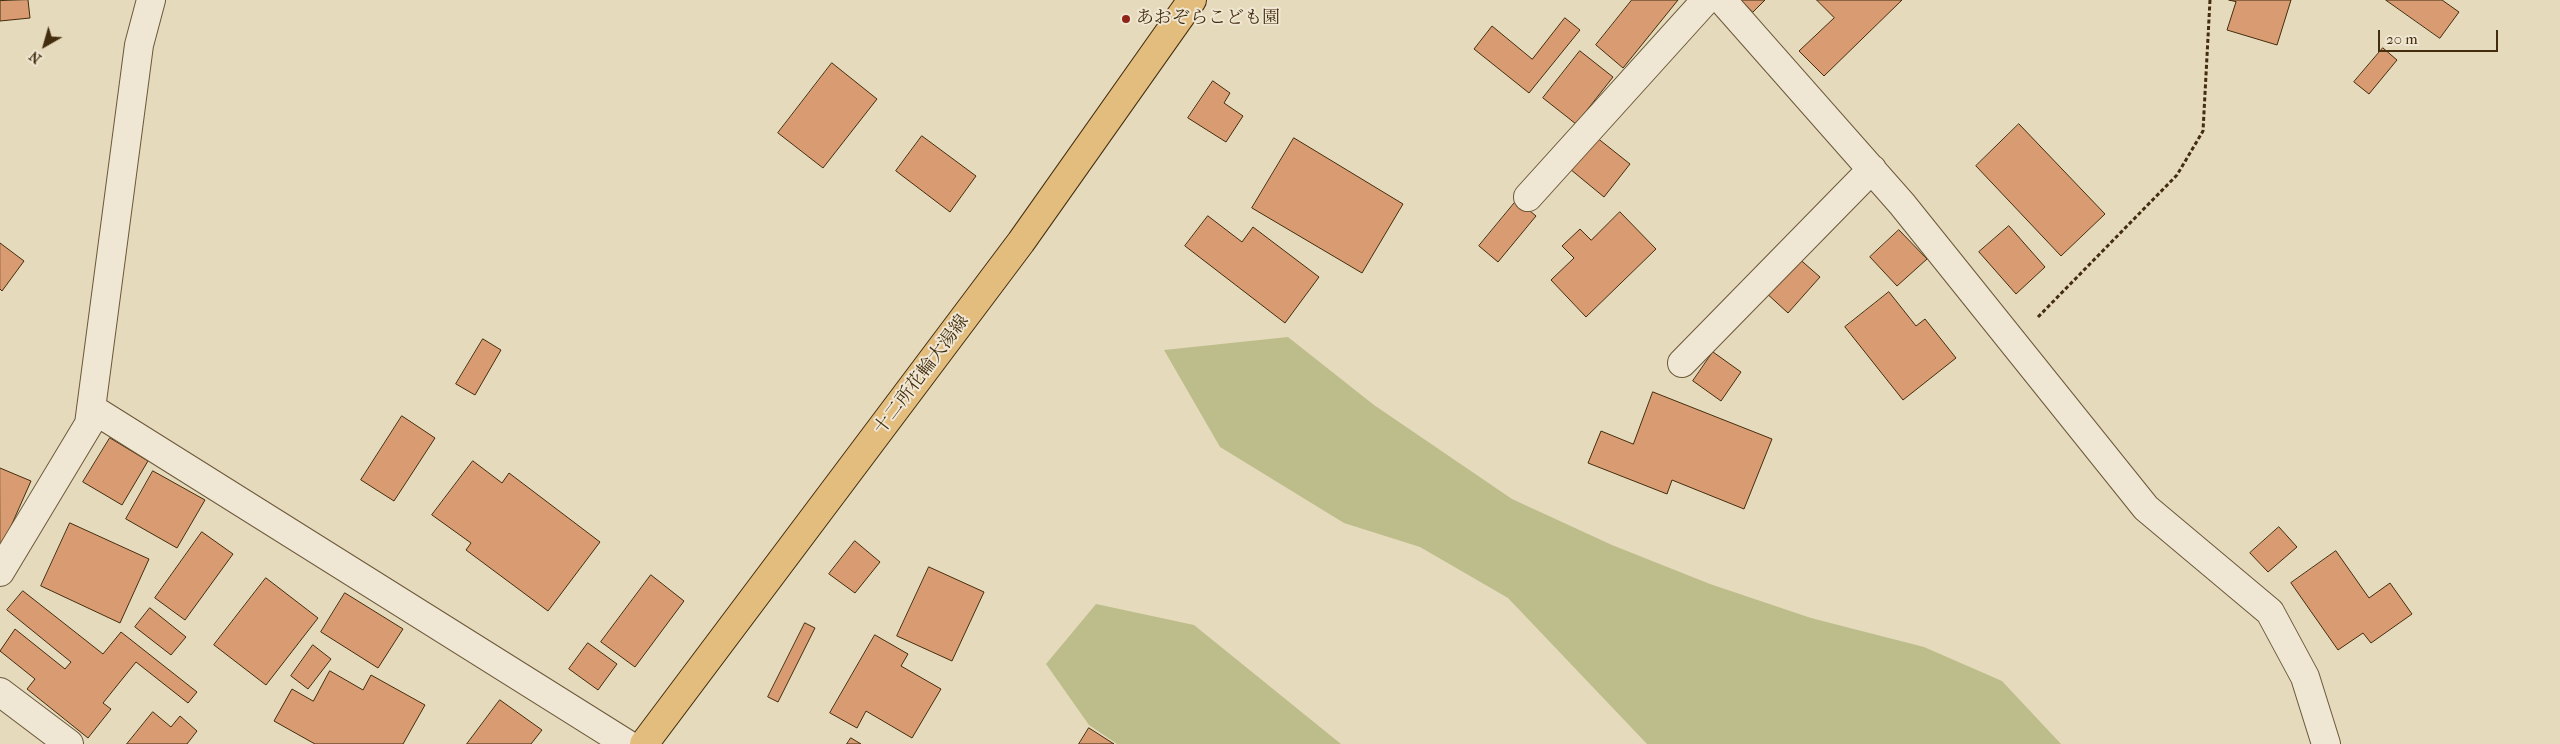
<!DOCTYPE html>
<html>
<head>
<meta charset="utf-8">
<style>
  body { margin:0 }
  #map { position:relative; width:2560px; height:744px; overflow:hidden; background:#e6dabc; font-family:"IM FELL French Canon",serif }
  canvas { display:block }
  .north { position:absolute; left:20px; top:20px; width:50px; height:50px; -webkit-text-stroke:4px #efe7d3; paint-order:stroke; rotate:218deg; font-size:14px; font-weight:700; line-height:20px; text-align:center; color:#432d0e }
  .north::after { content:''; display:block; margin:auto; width:18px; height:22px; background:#432d0e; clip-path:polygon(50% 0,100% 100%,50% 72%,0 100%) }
  .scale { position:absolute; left:2378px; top:30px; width:120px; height:22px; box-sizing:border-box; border:2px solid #432d0e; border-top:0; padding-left:6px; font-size:15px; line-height:18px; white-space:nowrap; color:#432d0e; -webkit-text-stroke:4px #efe7d3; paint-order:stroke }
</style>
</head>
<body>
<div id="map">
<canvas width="2560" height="744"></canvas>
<div class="north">N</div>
<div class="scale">20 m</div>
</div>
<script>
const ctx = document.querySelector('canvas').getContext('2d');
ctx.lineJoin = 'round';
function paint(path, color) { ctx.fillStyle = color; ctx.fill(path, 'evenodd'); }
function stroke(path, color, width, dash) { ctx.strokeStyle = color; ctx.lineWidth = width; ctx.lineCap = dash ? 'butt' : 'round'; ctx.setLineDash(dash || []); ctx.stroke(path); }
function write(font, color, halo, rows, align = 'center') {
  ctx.font = font + ' "IM FELL French Canon","Noto Serif JP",serif'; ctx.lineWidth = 4; ctx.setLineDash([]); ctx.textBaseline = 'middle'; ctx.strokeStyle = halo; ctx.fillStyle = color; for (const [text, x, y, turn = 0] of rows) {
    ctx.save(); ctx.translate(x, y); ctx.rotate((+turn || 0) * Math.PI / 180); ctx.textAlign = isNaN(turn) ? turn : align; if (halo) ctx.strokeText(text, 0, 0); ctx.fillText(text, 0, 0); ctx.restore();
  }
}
const green = new Path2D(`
  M1288 337 1374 405 1512 499 1612 545 1710 584 1811 618 1924 647 2002 681 2061 744H1647L1508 598 1420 547 1344 523 1220 447 1164 350Z
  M1096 604 1194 625 1341 744H1117L1089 725 1046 664Z`);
const building = new Path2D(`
  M28 0 30 18 0 21V1Z
  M1632 0H1678L1623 68 1596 45Z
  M1741 0H1765L1753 12Z
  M1817 0H1902L1824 76 1799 51 1834 18Z
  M2229 0H2291L2277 45 2227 30 2236 2Z
  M2386 0H2442L2459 12 2440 38Z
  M1565 18 1580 30 1529 93 1474 49 1492 26 1532 59Z
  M2383 48 2397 60 2369 94 2354 82Z
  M1580 51 1613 77 1576 124 1543 98Z
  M832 63 877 99 823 168 778 133Z
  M1213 81 1230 93 1224 103 1243 116 1226 142 1188 118Z
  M2019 124 2105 214 2061 256 1976 166Z
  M922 136 976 176 950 212 896 171Z
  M1596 137 1630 164 1604 197 1570 169Z
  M1294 138 1403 204 1362 273 1252 208Z
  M1517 200 1536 216 1498 262 1479 246Z
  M1620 212 1656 249 1586 317 1551 280 1574 258 1562 246 1580 229 1591 240Z
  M1208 216 1242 242 1253 227 1319 277 1285 323 1185 246Z
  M2009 226 2045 267 2016 294 1979 252Z
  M1899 230 1927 259 1897 286 1870 257Z
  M0 243 24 261 2 291 0 289Z
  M1796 256 1820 277 1788 313 1764 291Z
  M1889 292 1916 326 1925 319 1956 358 1903 400 1845 327Z
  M483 339 501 350 475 395 456 384Z
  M1713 352 1741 372 1721 401 1693 381Z
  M1653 392 1772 439 1744 509 1672 480 1667 494 1588 463 1601 431 1633 444Z
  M402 416 435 438 394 501 361 480Z
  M110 438 148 461 122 505 83 482Z
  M473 461 502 483 509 473 600 542 548 611 466 550 471 543 432 515Z
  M0 468 31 481 0 551Z
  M153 471 205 500 177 548 126 519Z
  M70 523 149 559 120 623 41 586Z
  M2279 527 2297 547 2268 572 2250 553Z
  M202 532 233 554 185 620 155 598Z
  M855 541 880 562 855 593 829 574Z
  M2336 551 2369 598 2390 583 2412 614 2371 643 2363 633 2338 650 2291 583Z
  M929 567 984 592 952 661 897 636Z
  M651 575 684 601 635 667 601 642Z
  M266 578 318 618 266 685 214 645Z
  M23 591 103 654 121 632 197 692 188 703 136 662 103 703 111 709 88 738 27 689 35 679 0 651 15 629 65 669 71 662 7 610Z
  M345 593 403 629 378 668 321 632Z
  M150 608 186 637 171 655 135 627Z
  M805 623 815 628 778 702 768 697Z
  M875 635 908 654 901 666 941 689 912 738 866 711 857 728 830 713Z
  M588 643 617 664 598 690 569 669Z
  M313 645 331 659 308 689 291 676Z
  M330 671 363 690 371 675 425 705 403 744H315L274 721 292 689 313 701Z
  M500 700 542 730 531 744H467Z
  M153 712 171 727 180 716 197 731 187 744H127Z
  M1089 728 1114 744H1079Z
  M851 738 861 744H847Z`);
const path = new Path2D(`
  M2038 317 2177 175 2203 131 2210 0`);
const minor = new Path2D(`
  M1722 0 1902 204 2146 508 2270 612 2305 677 2326 744
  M1528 197 1706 0
  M1682 363 1872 169
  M91 408 627 744
  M0 572 89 424 139 45 151 0
  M0 692 69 744`);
const primary = new Path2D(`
  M644 744 1021 242 1192 0`);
const markers = [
  [1126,19,5,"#8f2418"]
];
const poiNames = [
  ["あおぞらこども園",1136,19]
];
const streetNames = [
  ["十二所花輪大湯線",922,375,-53]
];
paint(green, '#bdbd8b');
paint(building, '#d99c72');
stroke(building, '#432d0e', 1);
stroke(minor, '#6c583a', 30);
stroke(primary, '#432d0e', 30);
stroke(path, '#432d0e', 3, [4, 2.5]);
stroke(minor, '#efe7d3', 28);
stroke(primary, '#e3bd7e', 28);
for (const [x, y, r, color] of markers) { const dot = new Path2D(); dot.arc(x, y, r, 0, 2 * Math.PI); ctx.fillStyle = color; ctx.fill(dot); stroke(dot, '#efe7d3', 2); }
write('18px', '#432d0e', '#efe7d3', poiNames, 'left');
write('18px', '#432d0e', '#efe7d3', streetNames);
</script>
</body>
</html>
